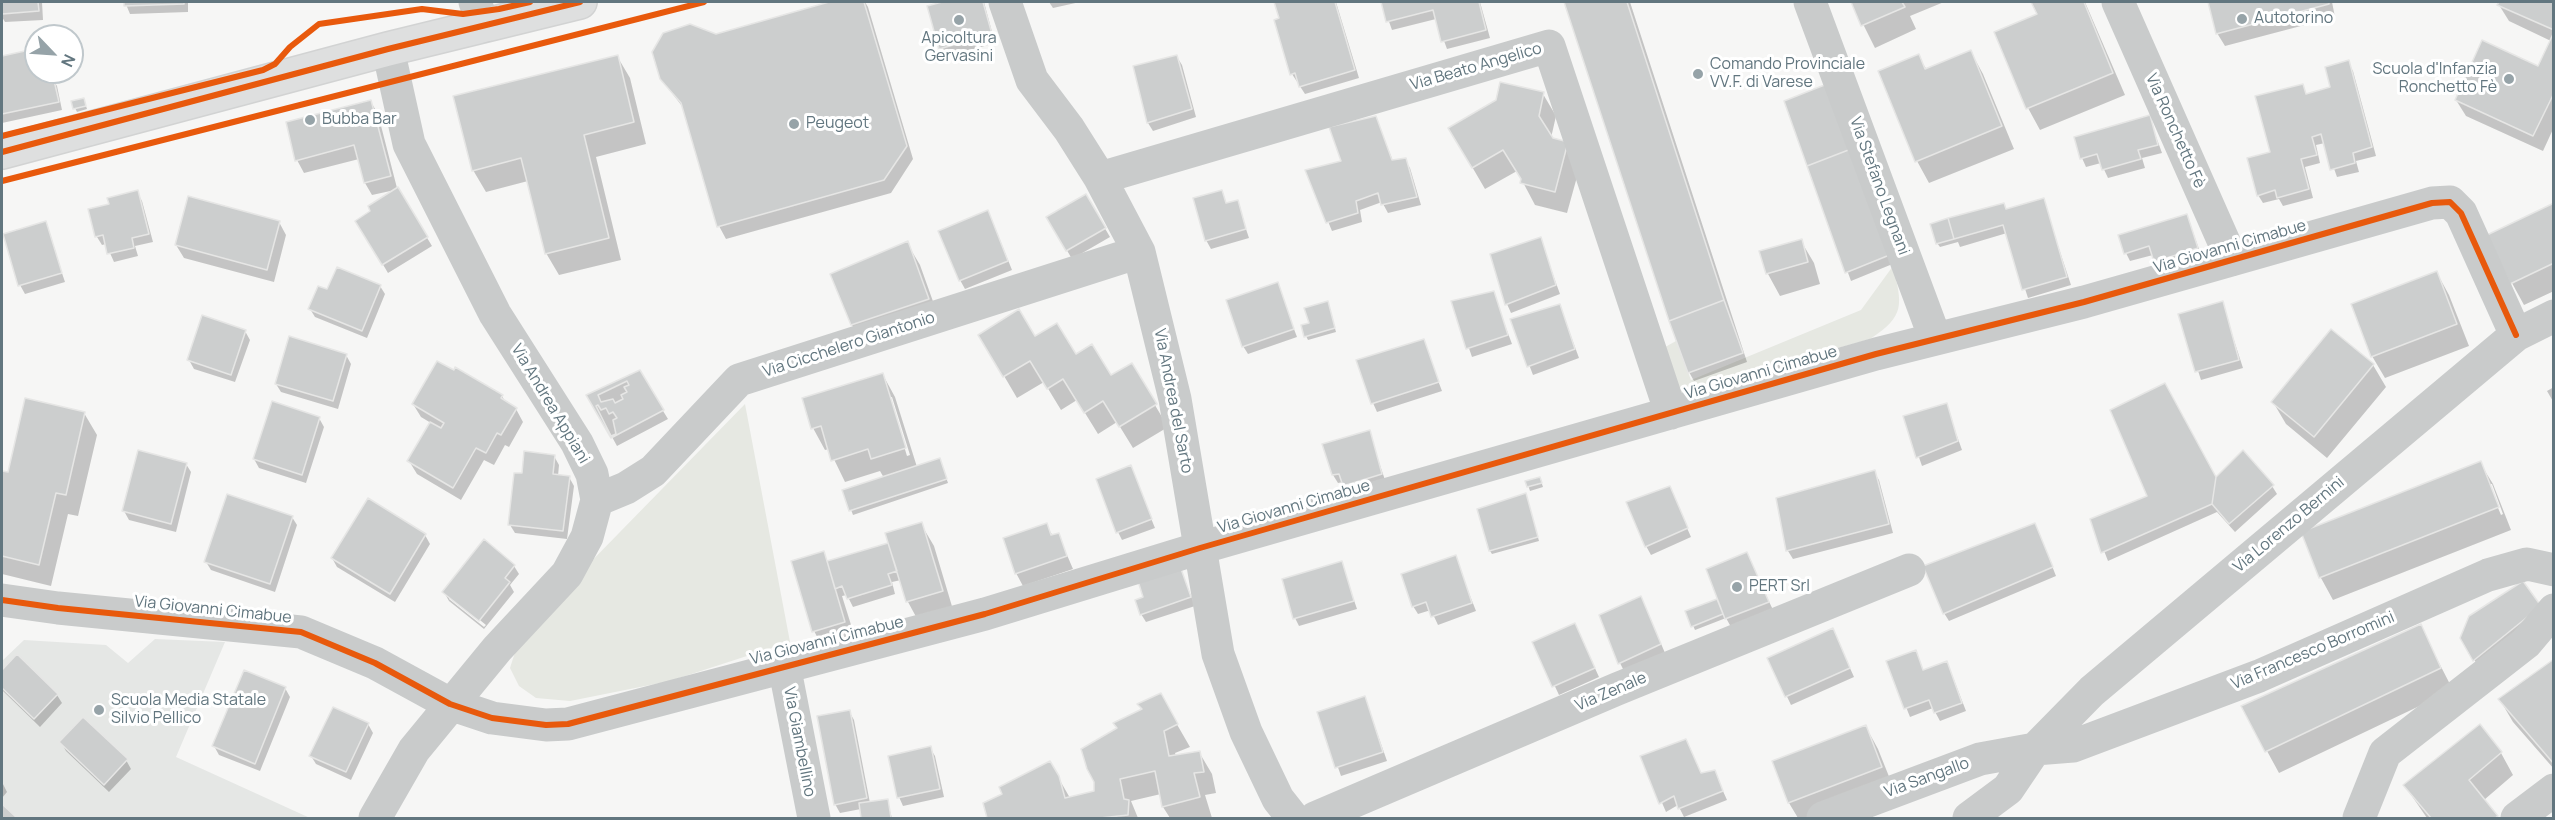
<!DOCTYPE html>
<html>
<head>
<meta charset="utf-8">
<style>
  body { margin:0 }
  #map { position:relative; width:2555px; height:820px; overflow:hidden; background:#f6f6f5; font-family:Manrope,sans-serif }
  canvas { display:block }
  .frame { position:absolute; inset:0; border:3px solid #62767f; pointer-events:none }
  .north { position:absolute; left:24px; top:24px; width:60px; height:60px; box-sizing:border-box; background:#fff; border:2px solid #c0c8cc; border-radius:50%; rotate:115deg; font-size:16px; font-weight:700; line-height:24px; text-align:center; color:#62767f }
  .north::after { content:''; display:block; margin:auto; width:21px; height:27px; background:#96a3a8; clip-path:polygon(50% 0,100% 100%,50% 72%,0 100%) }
</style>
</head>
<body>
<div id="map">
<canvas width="2555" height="820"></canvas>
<div class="frame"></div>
<div class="north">N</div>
</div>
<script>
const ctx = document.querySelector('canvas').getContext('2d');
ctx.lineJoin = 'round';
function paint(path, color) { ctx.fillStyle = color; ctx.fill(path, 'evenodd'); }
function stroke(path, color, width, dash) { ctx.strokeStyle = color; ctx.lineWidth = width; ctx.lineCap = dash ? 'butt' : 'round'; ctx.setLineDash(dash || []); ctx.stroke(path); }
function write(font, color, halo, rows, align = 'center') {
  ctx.font = font + ' Manrope,sans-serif'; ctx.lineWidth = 6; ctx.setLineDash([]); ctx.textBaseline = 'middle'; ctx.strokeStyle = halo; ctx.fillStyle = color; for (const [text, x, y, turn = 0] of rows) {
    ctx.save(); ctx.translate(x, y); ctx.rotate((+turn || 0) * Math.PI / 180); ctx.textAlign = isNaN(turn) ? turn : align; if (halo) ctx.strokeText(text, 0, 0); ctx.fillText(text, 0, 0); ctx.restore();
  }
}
const built = new Path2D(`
  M155 639 225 642 176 757 310 818H2V661L24 640 106 645 128 663Z`);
const green = new Path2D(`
  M1893 266C1902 304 1906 316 1870 339L1681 393 1658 351 1676 341 1691 380 1861 310Z
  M745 404 790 642 670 681 570 701 536 698 519 686 510 668 518 643 535 619Z`);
const shadow = new Path2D(`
  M2 2H42L43 20 5 22 2 17Z
  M125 2H188V12L130 14Z
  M835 2H865L868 7 913 159 891 193 726 239 719 226 685 110 661 79 716 35Z
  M948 2H984L995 43 946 57 929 7Z
  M1049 2H1080L1053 8Z
  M1276 2H1336L1359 78 1305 94 1292 74Z
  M1382 2H1480L1490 38 1447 49 1436 19 1392 30Z
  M1566 2H1630L1747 362 1694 381 1689 372Z
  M1852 2H1944L1910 16 1916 29 1875 48Z
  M2033 2H2085L2125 95 2040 130 2028 108 2039 15Z
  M2209 2H2332L2335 17 2225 46 2217 33Z
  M2501 2H2554V127L2543 151 2466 116 2456 100 2539 68 2551 41 2509 21 2499 5Z
  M33 51 36 72H41L42 80 52 78 57 86 62 110 2 123V57Z
  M1971 52 1983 74 2014 149 1929 183 1917 161 1918 56 1927 70Z
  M617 56 630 78 646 144 596 157 621 260 559 275 546 253 528 181 486 192 473 170Z
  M1177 57 1182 65 1196 117 1153 131 1148 123 1135 67Z
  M2348 62 2353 71 2376 156 2356 161 2359 172 2337 177 2325 143 2316 145 2320 163 2305 167 2313 198 2283 206 2279 199 2263 203 2258 195 2272 153 2302 86 2307 95 2332 88Z
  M1543 94 1556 116 1551 138 1567 143 1580 166 1567 213 1535 205 1517 171 1485 189 1450 129Z
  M84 100 87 109 77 112 75 108Z
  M371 102 378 114 397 188 432 246 388 273 357 221 372 211 395 190 372 195 365 183 359 159 304 173 297 160Z
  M1786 102 1895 263 1851 281Z
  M2149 117 2162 153 2142 158 2145 168 2108 178 2101 163 2086 167 2082 158Z
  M1376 118 1393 161 1405 160 1410 168 1421 205 1388 213 1382 202 1360 210 1362 222 1332 231 1307 171 1343 162Z
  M137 192 142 201 153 242 135 246 138 256 114 262 106 244 102 245 97 237 90 211 111 205Z
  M1222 192 1227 204 1237 202 1249 238 1211 249 1206 240Z
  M1086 196 1110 237 1072 259 1048 218Z
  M2043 200 2071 285 2028 298 2007 233 1960 247 1958 242 1940 247 1937 243 2003 204 2007 211Z
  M2554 205V291L2524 305 2512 283Z
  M2187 216 2202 257 2160 270 2153 255 2130 261 2126 253Z
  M992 220 1012 270 965 289 960 280Z
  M279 222 286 235 274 282 184 258 176 245Z
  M45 223 65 282 25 294 20 285Z
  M1540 239 1560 294 1511 313 1507 304Z
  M1801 241 1814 263 1820 284 1780 296 1768 274 1761 252Z
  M907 243 920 265 940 321 865 347 852 325 832 275Z
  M2437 273 2449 295 2469 346 2385 378 2372 356Z
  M1277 284 1297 337 1248 354 1243 346Z
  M380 286 385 294 367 338 315 317 310 309 328 291Z
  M1493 293 1512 344 1472 357 1453 302Z
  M2222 303 2243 368 2201 380 2180 315Z
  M1560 306 1579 358 1533 375 1512 320Z
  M1329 307 1336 332 1308 340 1306 336 1311 324Z
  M245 331 250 340 235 382 194 369 189 360Z
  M980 335 1035 338 1075 356 1111 377 1131 365 1168 427 1133 448 1117 422 1098 434 1077 400 1061 410 1044 382 1017 398Z
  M1423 341 1442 391 1377 412 1373 403Z
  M346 355 351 364 338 409 281 392 276 384Z
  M2373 365 2386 387 2327 458 2286 424 2273 402Z
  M639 372 668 419 617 446 589 395Z
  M883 375 895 397 917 467 941 463 948 483 853 515 844 491 884 478 880 471 845 482 829 449 825 450 813 428ZM889 397H892L910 455 907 456Z
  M2554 387V403L2547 391Z
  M502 396 506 403 516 409 523 422 509 447 505 445 494 465 484 460 461 500 417 474 409 461 431 423 421 417 413 404Z
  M1946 405 1962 450 1922 466 1905 417Z
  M84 413 97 435 78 516 68 514 51 586 2 574V472L9 474Z
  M319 418 324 427 306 483 259 468 254 459Z
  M1369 432 1386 483 1349 494 1343 482 1338 483 1333 475Z
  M554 456 559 465 558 476 569 477 574 486 567 539 515 533 510 525 523 475Z
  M2480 463 2493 484 2511 530 2333 600 2321 578 2303 532ZM2488 484H2492L2503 514 2501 515Z
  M186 464 191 472 176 532 129 520 124 511Z
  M1130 467 1155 528 1122 540 1118 532Z
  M1874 472 1879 480 1893 533 1793 559 1788 551 1777 499Z
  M1540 478 1543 487 1530 491 1527 482Z
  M2215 479 2272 486 2277 494 2235 532 2217 512 2108 561 2092 520Z
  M1669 487 1691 537 1651 555 1646 546Z
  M1527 498 1539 541 1492 554 1490 551Z
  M292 517 297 525 275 592 211 570 206 562Z
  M921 524 934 546 954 613 920 624 908 602 901 580 892 582 895 594 853 607 847 595 842 596 857 644 826 653 814 631 823 552 828 562 890 544Z
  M1046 525 1053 536 1058 534 1073 569 1023 586 1016 573Z
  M2039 533 2056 576 1949 621 1944 613Z
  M425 535 430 544 395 602 337 567 332 558Z
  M1455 557 1476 611 1438 625 1431 610 1418 614 1413 606Z
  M1341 562 1357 609 1299 626 1295 618Z
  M1751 563 1773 610 1731 627 1726 618 1695 630 1687 612 1719 600Z
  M514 566 519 574 510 585 514 592 484 629 449 601 444 592ZM449 595 486 625 484 627 449 599Z
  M1180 568 1195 606 1146 622 1141 614 1145 598Z
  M1645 606 1665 653 1624 671 1620 663Z
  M2539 607 2479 668 2462 638Z
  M2420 626 2453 690 2279 773 2267 751Z
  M1579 633 1599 677 1559 695 1534 642Z
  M1837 639 1854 677 1791 705 1769 659Z
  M1915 652 1924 672H1951L1966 711 1940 721 1933 708 1910 717 1888 662Z
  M17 656 57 695 62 703 40 727 2 690V672Z
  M2554 660V769L2513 722 2500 700Z
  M285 688 290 697 260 771 219 755 214 746Z
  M1160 695 1190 747 1175 753 1176 756 1199 752 1212 774 1216 793 1205 795 1212 818H1170L1163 807 1161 794 1131 801 1138 818H989L984 804 1004 795 1050 763 1070 798 1095 792 1119 729 1142 711 1139 705Z
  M1365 698 1387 761 1341 776 1319 713Z
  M849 711 854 720 870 803 887 801 892 818H863L861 809 840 813 835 804Z
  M368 724 373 733 351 780 316 764 311 756Z
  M1866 727 1878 749 1894 789 1818 818H1798L1789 803 1774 762Z
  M61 742 126 760 131 769 109 792 66 751Z
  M930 748 935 756 944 797 903 806 899 797Z
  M2501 753 2513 775 2484 800 2497 818H2427L2405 786Z
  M1642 756 1701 774 1714 771 1727 800 1684 817 1678 805 1666 812Z
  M2 782 7 792 2 798Z`);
const building = new Path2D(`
  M2 2H38L39 11 2 14Z
  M124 2H184V4L124 6Z
  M829 2H864L907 146 884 180 717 227 681 103 660 79 652 52 663 33 690 24 716 34Z
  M942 2H983L992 34 939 49 927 6Z
  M1274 2H1335L1355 70 1299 87 1295 73 1290 75 1274 20 1279 18Z
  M1381 2H1479L1486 30 1441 42 1433 10 1386 22Z
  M1564 2H1627L1724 300 1669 321Z
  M1851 2H1902L1905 7 1861 26Z
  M2031 2H2084L2113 73 2026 109 1994 32 2037 14Z
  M2208 2H2329V4L2216 34Z
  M2499 2H2554V30L2497 5Z
  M2554 32V93L2533 136 2455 100 2482 40 2538 66Z
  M34 49 36 72H39L40 79 53 76 59 102 2 114V56Z
  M1971 50 2002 126 1915 162 1878 71 1919 54 1925 69Z
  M618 55 634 122 584 135 609 238 545 254 521 158 472 171 453 96Z
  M1177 55 1192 109 1147 123 1133 66Z
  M2349 60 2372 147 2353 153 2355 163 2330 170 2321 134 2312 137 2317 155 2301 159 2309 189 2277 198 2275 190 2257 196 2247 158 2270 152 2255 96 2303 84 2306 94 2330 87 2325 67Z
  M1500 82 1544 92 1539 116 1553 138 1568 142 1555 192 1520 183 1521 179 1503 150 1472 168 1448 128 1496 100Z
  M1827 84 1851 149 1807 166 1784 101Z
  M84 98 86 106 73 109 71 101Z
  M371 100 391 176 364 183 354 145 295 161 286 122Z
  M2150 115 2158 145 2138 150 2141 159 2102 170 2097 154 2080 159 2074 137Z
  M1376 116 1392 160 1406 158 1417 197 1381 205 1378 193 1356 201 1358 213 1326 223 1305 170 1341 161 1329 127Z
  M1851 149 1892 254 1845 273 1807 166Z
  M398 187 428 237 382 265 355 221 370 211 368 206Z
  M138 190 149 234 132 238 134 248 107 254 103 235 95 237 88 209 109 204 107 198Z
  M1222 190 1226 203 1238 200 1246 229 1205 241 1193 198Z
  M1086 194 1106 228 1066 251 1046 217Z
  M188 196 280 221 267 270 175 245Z
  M2044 198 2067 277 2022 290 2003 225 1954 239 1948 218 2004 203 2006 209Z
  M2554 203V263L2510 284 2487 235Z
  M988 210 1008 261 959 281 938 231Z
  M2187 214 2198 248 2154 262 2149 246 2124 254 2118 235Z
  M1948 218 1954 239 1936 244 1930 224Z
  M46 221 62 273 18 286 3 234Z
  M1541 237 1556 285 1505 305 1490 254Z
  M1802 239 1808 262 1766 274 1759 251Z
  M908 241 929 299 851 325 830 274Z
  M337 267 381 285 362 331 308 309 318 286 327 289Z
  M2437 271 2457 324 2371 357 2351 304Z
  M1278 282 1294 329 1242 347 1226 300Z
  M1494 291 1508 335 1466 349 1451 301Z
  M1724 300 1743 353 1688 373 1669 321Z
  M1328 301 1335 328 1304 337 1301 325 1309 323 1304 308Z
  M2223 301 2239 360 2195 372 2178 314Z
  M1560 304 1575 349 1527 367 1510 319Z
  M1019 309 1035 336 1057 323 1076 354 1092 344 1111 375 1132 363 1157 404 1119 427 1103 401 1084 413 1063 379 1047 389 1030 361 1003 377 978 335Z
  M202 315 246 330 231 375 187 360Z
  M2331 329 2374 364 2314 437 2271 402Z
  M289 336 347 354 333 401 275 384Z
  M1424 339 1439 382 1371 404 1356 360Z
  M437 361 454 370 455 367 503 395 501 398 517 408 501 435 497 433 486 453 476 448 453 488 407 461 430 422 441 428 444 423 412 404Z
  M640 370 664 410 611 438 586 395Z
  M883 373 906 448 871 459 868 449 831 461 821 426 811 429 802 398Z
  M627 381 629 385 624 387 627 392 621 395 623 399 615 403 613 399 601 402 598 395Z
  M2165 383 2216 477 2212 504 2101 553 2090 519 2147 496 2110 410Z
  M25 398 85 412 66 495 56 493 39 565 2 556V471L8 472Z
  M272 401 320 417 302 475 253 459Z
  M1947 403 1958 441 1916 458 1903 416Z
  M598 405 601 410 606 408 609 414 613 412 617 418 613 420 616 434 611 436 596 406Z
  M1370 430 1382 474 1343 486 1339 474 1332 475 1322 444Z
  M138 450 187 463 171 524 122 511Z
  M2243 450 2274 485 2229 524 2212 504 2216 477Z
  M524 451 555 455 553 474 570 476 563 531 508 525 514 473H522Z
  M940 458 947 479 849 511 842 490Z
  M2481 461 2499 507 2319 578 2301 532Z
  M1131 465 1152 519 1116 533 1096 479Z
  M1875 470 1889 524 1786 551 1776 498Z
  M1540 477 1542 483 1527 487 1525 481Z
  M1670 486 1688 528 1645 547 1626 502Z
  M1526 493 1538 537 1489 551 1477 509Z
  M227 494 293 516 270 584 204 562Z
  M368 498 426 534 390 594 331 558Z
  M922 522 943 591 906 602 885 533Z
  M1047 523 1051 535 1059 533 1067 556 1015 574 1003 538Z
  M2035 523 2053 567 1943 614 1923 566Z
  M484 539 515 565 505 578 510 582 479 621 442 592Z
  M888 543 897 571 888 574 892 585 847 599 842 586 835 589 827 561Z
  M824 551 845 622 812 632 791 561Z
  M1747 552 1769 602 1725 619 1706 569Z
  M1456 555 1472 603 1431 617 1426 602 1412 607 1401 574Z
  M1342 561 1354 601 1293 619 1282 579Z
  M1180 566 1191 597 1140 615 1135 600 1143 597 1138 581Z
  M2523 581 2541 606 2473 661 2460 638 2469 616Z
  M1641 596 1661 644 1618 664 1599 615Z
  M1717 599 1723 614 1691 627 1685 611Z
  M1575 623 1595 668 1552 687 1532 642Z
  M2421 624 2441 668 2265 752 2241 706Z
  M1833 628 1850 668 1785 697 1767 658Z
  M1916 650 1923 670 1947 661 1962 703 1934 713 1929 700 1904 709 1886 661Z
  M17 654 58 694 34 719 2 688V670Z
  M2554 659V764L2498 699Z
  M244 670 286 687 255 764 212 746Z
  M1161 693 1178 724 1164 731 1169 756 1200 751 1204 772 1194 773 1200 797 1162 807 1155 771 1120 779 1124 799 1129 800 1128 815 1100 818H987L983 803 1002 794 999 787 1050 761 1059 776 1065 798 1094 791V782L1087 769 1081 749 1117 728 1113 723 1142 709 1137 704Z
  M1365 696 1383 752 1335 768 1317 712Z
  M333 707 369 723 346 772 309 756Z
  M850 710 867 798 834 805 817 716Z
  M83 717 128 759 104 785 59 742Z
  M2480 724 2502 752 2469 780 2498 816 2495 818H2431L2403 785Z
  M1866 725 1882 767 1788 803 1772 761Z
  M1686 739 1701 773 1715 770 1723 791 1678 809 1674 796 1659 804 1640 756Z
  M931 746 940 789 897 798 888 756Z
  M888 799 891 818H861L859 803Z
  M2 804 17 818H2Z`);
const minor = new Path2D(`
  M475 2 484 26
  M1005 2 1032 80 1069 129 1100 178 1139 252 1175 399 1218 654 1246 732 1278 799 1293 818
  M1810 2 1935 338
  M2118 2 2232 260
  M1100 178 1549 46 1671 413
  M597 500 626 488 653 471 739 380 1139 252
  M2 600 58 608 301 632 375 663 450 704 492 718 546 725 568 724 985 614 1200 548 1876 354 2084 302 2432 203 2450 202 2461 213 2516 335
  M784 665 814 818
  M375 818 414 750 497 649 567 574 587 537 597 500 592 474 577 443 495 314 409 144 388 49
  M1315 818 1617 689 1909 570
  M1823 818 1980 759 2035 749 2092 691 2516 335 2554 316
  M1969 818 2008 789 2035 749 2073 746 2259 676 2488 575 2527 564 2554 570
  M2359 818 2385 753 2526 643 2554 610
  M2517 818 2554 790`);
const major = new Path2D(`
  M2 152 388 49 580 2`);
const cycleway = new Path2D(`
  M2 136 263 70 275 64 290 47 319 24 422 9 463 14 499 9 530 2
  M2 152 388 49 580 2
  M2 181 704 2
  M2 600 58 608 301 632 375 663 450 704 492 718 546 725 568 724 985 614 1200 548 1876 354 2084 302 2432 203 2450 202 2461 213 2516 335`);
const markers = [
  [2242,19,6,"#96a3a8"],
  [959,20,6,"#96a3a8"],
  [1698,74,6,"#96a3a8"],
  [2509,79,6,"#96a3a8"],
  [310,120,6,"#96a3a8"],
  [794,124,6,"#96a3a8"],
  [1737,587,6,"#96a3a8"],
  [99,710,6,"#96a3a8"]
];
const poiNames = [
  ["Autotorino",2254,19],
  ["Apicoltura",959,39,"center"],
  ["Gervasini",959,57,"center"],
  ["Comando Provinciale",1710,65],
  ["VV.F. di Varese",1710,83],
  ["Scuola d'Infanzia",2497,70,"right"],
  ["Ronchetto Fè",2497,88,"right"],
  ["Bubba Bar",322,120],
  ["Peugeot",806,124],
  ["PERT Srl",1749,587],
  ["Scuola Media Statale",111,701],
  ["Silvio Pellico",111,719]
];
const streetNames = [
  ["Via Beato Angelico",1476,67,-16],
  ["Via Ronchetto Fè",2175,131,66],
  ["Via Stefano Legnani",1879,186,70],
  ["Via Giovanni Cimabue",2230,247,-16],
  ["Via Cicchelero Giantonio",849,345,-18],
  ["Via Giovanni Cimabue",1761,373,-16],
  ["Via Andrea del Sarto",1173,401,79],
  ["Via Andrea Appiani",550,404,59],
  ["Via Giovanni Cimabue",1294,507,-16],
  ["Via Lorenzo Bernini",2289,525,-40],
  ["Via Giovanni Cimabue",213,610,6],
  ["Via Giovanni Cimabue",827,641,-14],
  ["Via Francesco Borromini",2313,651,-23],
  ["Via Zenale",1611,692,-23],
  ["Via Giambellino",799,742,79],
  ["Via Sangallo",1927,778,-20]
];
paint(built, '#e5e7e5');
paint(green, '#e6e8e2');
paint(shadow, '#0003');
paint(building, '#cccece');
stroke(building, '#e6e6e5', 1.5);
stroke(major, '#d2d3d3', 36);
stroke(minor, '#c9cbcb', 33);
stroke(major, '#dedfdf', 33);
stroke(cycleway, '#e8590c', 6);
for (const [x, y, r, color] of markers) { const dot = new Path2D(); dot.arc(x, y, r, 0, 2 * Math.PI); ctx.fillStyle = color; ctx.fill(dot); stroke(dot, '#fff', 2); }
write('16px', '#62767f', '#fff', poiNames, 'left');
write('16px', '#62767f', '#fff', streetNames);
</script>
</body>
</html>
